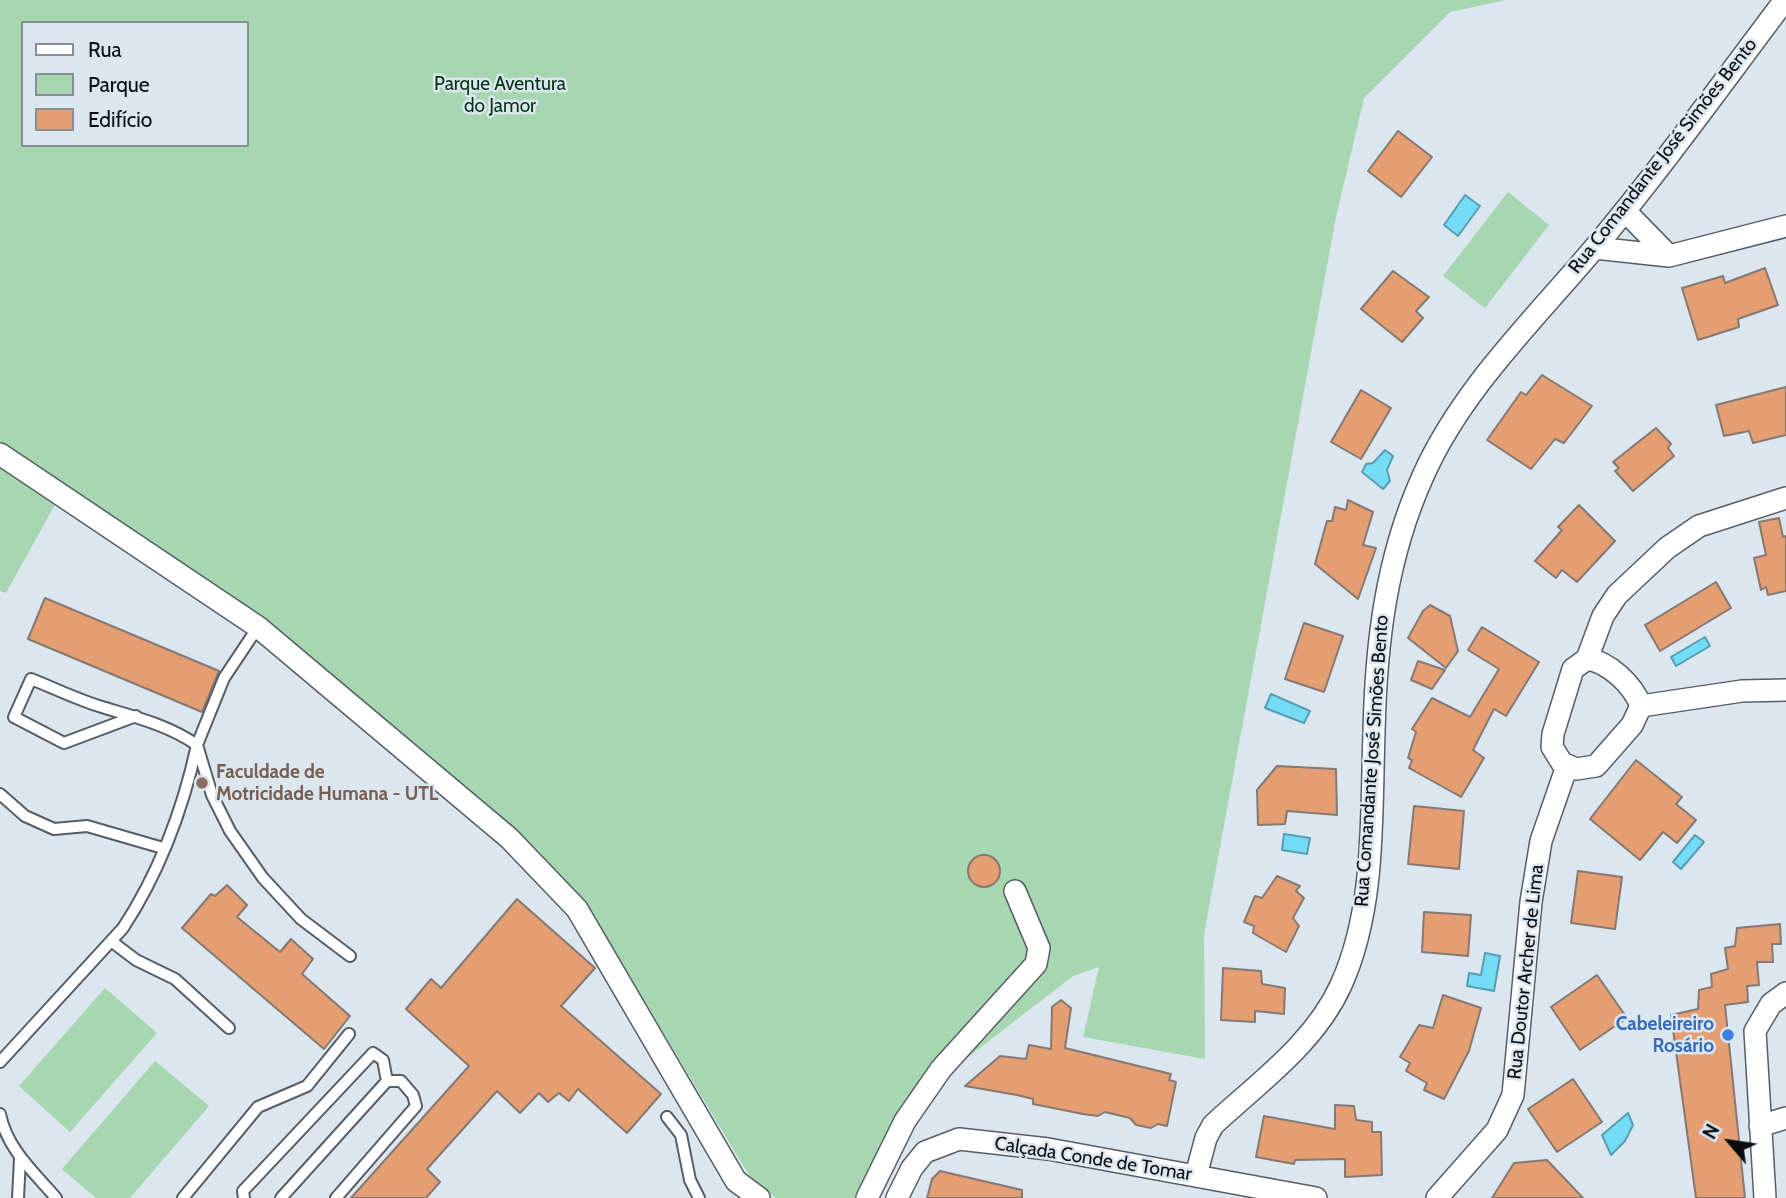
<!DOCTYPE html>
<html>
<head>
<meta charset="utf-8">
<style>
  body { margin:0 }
  #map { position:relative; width:1786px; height:1198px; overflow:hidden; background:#dce6ef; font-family:Cabin,sans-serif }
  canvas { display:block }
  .legend { position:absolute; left:21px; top:21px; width:228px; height:126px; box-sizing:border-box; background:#dce6ef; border:2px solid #888f96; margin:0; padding:9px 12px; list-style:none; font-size:21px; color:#090d10 }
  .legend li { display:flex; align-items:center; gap:14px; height:35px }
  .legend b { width:35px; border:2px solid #888f96 }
  .north { position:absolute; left:1695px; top:1107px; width:70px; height:70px; -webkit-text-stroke:5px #dce6ef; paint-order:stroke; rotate:299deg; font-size:19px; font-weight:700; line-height:28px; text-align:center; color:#090d10 }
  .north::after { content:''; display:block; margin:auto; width:24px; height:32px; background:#090d10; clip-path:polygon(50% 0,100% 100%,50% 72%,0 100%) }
</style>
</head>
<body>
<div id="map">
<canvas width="1786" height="1198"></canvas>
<ul class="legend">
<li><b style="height:9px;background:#fff"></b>Rua</li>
<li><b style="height:19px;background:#a6d7b0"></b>Parque</li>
<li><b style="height:19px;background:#e59d72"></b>Edifício</li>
</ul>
<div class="north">N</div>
</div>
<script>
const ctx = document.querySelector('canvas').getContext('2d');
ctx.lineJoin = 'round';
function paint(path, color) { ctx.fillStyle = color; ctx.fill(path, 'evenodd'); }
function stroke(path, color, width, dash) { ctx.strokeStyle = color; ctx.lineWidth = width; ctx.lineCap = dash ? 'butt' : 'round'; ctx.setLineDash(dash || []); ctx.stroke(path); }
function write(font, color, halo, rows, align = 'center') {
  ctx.font = font + ' Cabin,sans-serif'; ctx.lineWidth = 5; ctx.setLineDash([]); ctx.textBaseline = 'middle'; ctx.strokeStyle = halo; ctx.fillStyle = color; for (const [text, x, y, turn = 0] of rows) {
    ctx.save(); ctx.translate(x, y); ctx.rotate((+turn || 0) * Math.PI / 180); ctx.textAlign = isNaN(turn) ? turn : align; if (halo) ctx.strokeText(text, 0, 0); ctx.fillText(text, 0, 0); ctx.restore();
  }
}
const green = new Path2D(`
  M0 0H1506L1450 12 1364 98 1336 217 1204 934 1205 1059 1083 1037 1099 967 1073 976 901 1109 854 1198H776L750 1177 590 911 515 829 262 617 62 492 6 593 0 591ZM23 23H247V145H23Z
  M1508 192 1549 225 1485 308 1443 276Z
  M105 988 157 1033 70 1132 19 1086Z
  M155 1061 209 1106 130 1198H96L62 1169Z`);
const water = new Path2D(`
  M1465 195 1480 206 1458 236 1444 225Z
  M1385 450 1393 456 1387 470 1390 481 1383 489 1362 472 1366 464 1373 463Z
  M1705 637 1710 646 1676 666 1671 657Z
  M1271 694 1310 711 1304 723 1265 708Z
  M1284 834 1310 838 1307 854 1282 850Z
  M1695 835 1704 842 1681 869 1673 862Z
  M1485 953 1500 956 1494 991 1467 986 1469 973 1481 975Z
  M1628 1113 1633 1125 1625 1141 1611 1155 1602 1135Z`);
const building = new Path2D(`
  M1398 131 1432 157 1401 197 1368 171Z
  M1765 268 1778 305 1738 319 1739 327 1698 340 1682 288 1723 276 1725 283Z
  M1393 271 1429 297 1416 311 1423 318 1402 342 1361 309Z
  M1542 375 1592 406 1564 443 1555 439 1531 469 1487 440 1521 392 1526 395Z
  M1786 387V435L1753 443 1749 431 1724 436 1716 405Z
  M1361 390 1391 408 1361 459 1331 442Z
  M1656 428 1671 444 1668 448 1674 456 1633 491 1615 471 1619 468 1613 462Z
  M1348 500 1373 512 1363 545 1376 548 1358 599 1315 564 1327 521H1332L1335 507 1346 510Z
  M1579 505 1615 541 1577 582 1562 570 1556 578 1535 561 1562 530 1558 527Z
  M1779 518 1783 537 1786 536V591L1768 595 1766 587 1761 590 1754 558 1766 555 1759 522Z
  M1716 582 1731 608 1660 651 1645 625Z
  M45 598 219 671 202 712 28 639Z
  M1430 605 1450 616 1458 651 1446 668 1408 638 1423 611Z
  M1304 623 1343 636 1324 692 1285 679Z
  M1482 627 1539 662 1506 716 1494 709 1473 750 1484 758 1461 797 1409 768 1412 760 1408 758 1416 732 1412 729 1432 698 1470 717 1499 669 1468 650Z
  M1418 661 1445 670 1432 689 1411 680Z
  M1636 760 1682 797 1676 804 1696 820 1677 843 1663 832 1640 860 1590 819Z
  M1277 766 1336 769 1337 815 1287 811 1285 824 1258 825 1257 790Z
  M1414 806 1464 811 1459 869 1408 864Z
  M968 871a16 16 0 1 1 32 0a16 16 0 1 1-32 0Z
  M1578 871 1622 877 1615 929 1571 923Z
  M1277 876 1300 886 1296 891 1304 898 1293 918 1299 926 1286 952 1253 933 1254 926 1244 922 1255 896 1262 898Z
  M227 885 247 905 237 917 280 952 291 939 313 959 302 974 350 1016 324 1049 182 928 211 894 215 896Z
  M517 899 595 968 561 1006 661 1094 627 1133 578 1089 569 1101 559 1093 548 1102 539 1093 520 1113 497 1091 427 1169 440 1182 426 1198H351L469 1066 406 1009 431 979 441 988Z
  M1424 912 1471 915 1468 956 1422 952Z
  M1780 924 1781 944H1772L1773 962H1757L1759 985 1747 986 1748 1002 1725 1005 1745 1198H1696L1671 1015 1698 1009 1699 990 1712 987 1711 974 1728 969 1725 948 1735 946 1737 928Z
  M1223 968 1261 971 1262 984 1285 988 1284 1014 1255 1011V1022L1221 1020Z
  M1597 975 1627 1018 1580 1050 1551 1007Z
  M1443 995 1481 1008 1469 1051 1444 1099 1424 1090 1427 1083 1406 1071 1410 1063 1400 1057 1419 1025 1433 1028Z
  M1061 1000 1071 1008 1065 1048 1171 1074 1169 1080 1176 1082 1167 1126 1158 1124 1151 1128 1136 1125 1130 1118 1105 1112 1098 1116 1083 1114 1033 1104V1099L1017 1095 965 1086 1000 1056 1026 1059 1029 1045 1051 1049 1052 1007Z
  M1573 1079 1602 1122 1557 1152 1528 1109Z
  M1335 1105 1354 1106 1356 1120 1372 1122V1132H1381L1382 1175 1345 1177V1159L1295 1160 1294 1164 1256 1157 1264 1116 1335 1129Z
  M1547 1160 1583 1198H1492L1514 1163Z
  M940 1171 1022 1190V1198H927L932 1179Z`);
const lane = new Path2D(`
  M258 627 224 678 197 745 212 795 230 831 263 878 301 919 350 956
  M0 794 25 816 54 829 87 826 163 848
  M111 941 136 960 175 979 229 1028
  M0 1062 123 928C159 873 183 809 197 745 168 725 135 717 102 707 78 700 54 688 31 679L14 717 64 743 136 716
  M0 1114C7 1149 34 1172 56 1198
  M667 1117 681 1135 690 1180 699 1198
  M18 1198 20 1159
  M183 1198 258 1107 307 1086 349 1034
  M244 1198 243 1191 373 1053 383 1060 387 1081 281 1198
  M336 1198 416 1106 413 1095 401 1081H387`);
const street = new Path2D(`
  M1625 211 1669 256
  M1595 248 1669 256 1786 226
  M0 454 258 627 509 838 577 909 736 1181 759 1198
  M1587 659C1609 662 1633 685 1641 706L1632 725 1596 766 1576 769 1562 763 1552 747 1553 734 1573 669Z
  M1587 659 1603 616 1617 595 1667 548 1699 526 1786 498
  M1641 706 1742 691 1786 690
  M1760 1126 1786 1118
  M1196 1175 1206 1138 1213 1125C1258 1083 1315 1043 1341 985 1376 908 1371 815 1374 732 1376 643 1386 558 1423 476 1462 388 1536 318 1597 245 1663 166 1723 82 1785 0
  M867 1198 905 1121 941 1069 1036 964 1039 948 1015 891
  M897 1198 912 1168 925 1152 959 1139 1048 1149 1316 1198
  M1437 1198 1497 1130 1513 1095 1531 902 1541 841 1567 766
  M1765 1198 1755 1031 1771 1004 1786 993`);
const markers = [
  [202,783,7,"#8d6e63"],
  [1728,1035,7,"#3f7fe0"]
];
const parkNames = [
  ["Parque Aventura",500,84],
  ["do Jamor",500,106]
];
const streetNames = [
  ["Rua Comandante José Simões Bento",1663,156,-52],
  ["Rua Comandante José Simões Bento",1372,761,-86],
  ["Rua Doutor Archer de Lima",1526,972,-84],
  ["Calçada Conde de Tomar",1093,1159,9]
];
const educationNames = [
  ["Faculdade de",216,772],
  ["Motricidade Humana - UTL",216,794]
];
const shopNames = [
  ["Cabeleireiro",1714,1024],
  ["Rosário",1714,1046]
];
paint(green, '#a6d7b0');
paint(water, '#75dcf7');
stroke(water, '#559eb2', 2);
paint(building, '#e59d72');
stroke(building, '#847973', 2);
stroke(lane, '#555e66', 14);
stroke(street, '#555e66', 24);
stroke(lane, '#fff', 10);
stroke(street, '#fff', 21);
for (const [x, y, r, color] of markers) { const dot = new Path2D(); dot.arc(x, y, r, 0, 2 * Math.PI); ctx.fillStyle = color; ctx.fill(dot); stroke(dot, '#dce6ef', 2.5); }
write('19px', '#003413', '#dce6ef', parkNames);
write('19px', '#090d10', '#dce6ef', streetNames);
write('bold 19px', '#785e54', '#dce6ef', educationNames, 'left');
write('bold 19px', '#366cbe', '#dce6ef', shopNames, 'right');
</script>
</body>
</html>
